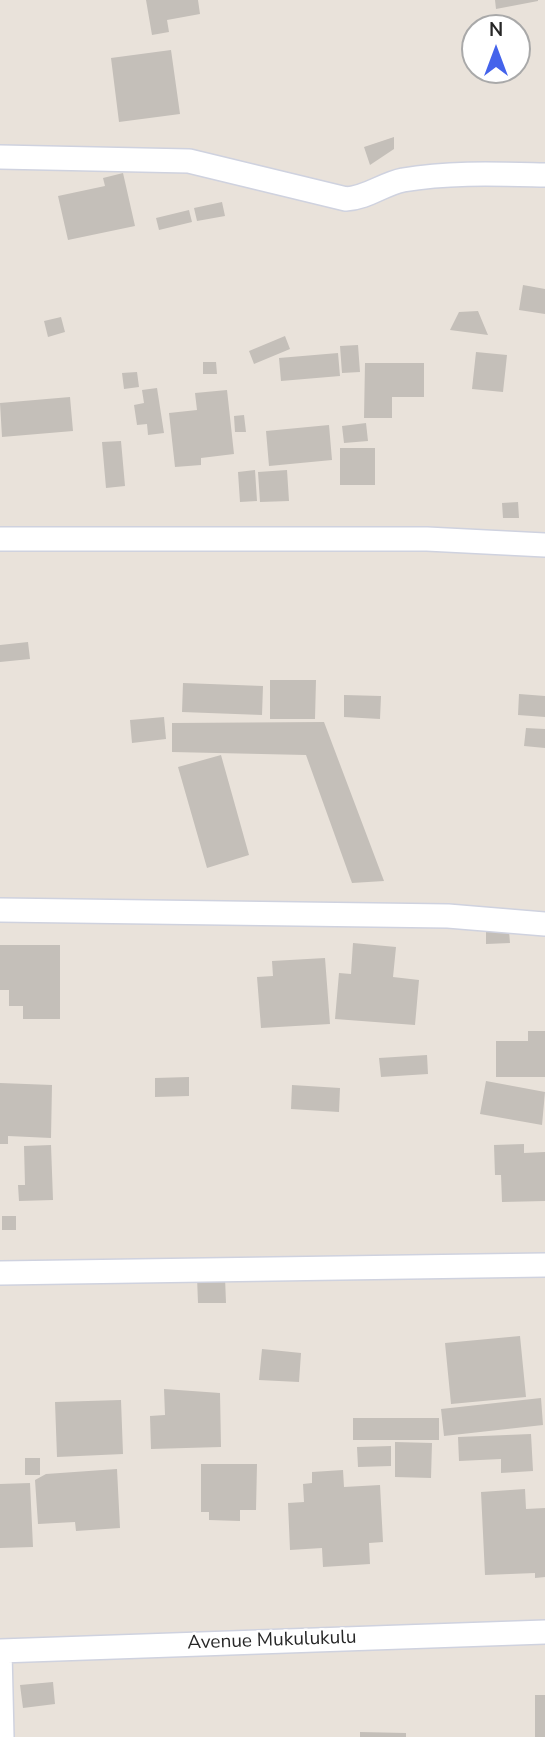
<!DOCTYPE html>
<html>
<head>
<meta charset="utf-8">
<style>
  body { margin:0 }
  #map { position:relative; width:545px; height:1737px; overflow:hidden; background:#e9e2da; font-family:"Nunito Sans",sans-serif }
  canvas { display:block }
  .north { position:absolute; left:461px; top:14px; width:70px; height:70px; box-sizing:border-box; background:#fff; border:2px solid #a9a9a9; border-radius:50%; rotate:0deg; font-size:19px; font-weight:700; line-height:28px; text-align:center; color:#272727 }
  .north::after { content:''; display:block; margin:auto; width:24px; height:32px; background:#4463eb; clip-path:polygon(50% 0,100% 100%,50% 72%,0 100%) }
</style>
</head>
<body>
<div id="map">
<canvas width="545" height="1737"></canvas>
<div class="north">N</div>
</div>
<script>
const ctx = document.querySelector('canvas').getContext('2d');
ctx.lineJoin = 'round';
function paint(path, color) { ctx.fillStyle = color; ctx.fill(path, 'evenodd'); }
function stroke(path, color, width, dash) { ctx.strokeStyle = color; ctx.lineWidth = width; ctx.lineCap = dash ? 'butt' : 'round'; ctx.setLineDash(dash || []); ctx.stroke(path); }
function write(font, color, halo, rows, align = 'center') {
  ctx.font = font + ' "Nunito Sans",sans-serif'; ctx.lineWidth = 5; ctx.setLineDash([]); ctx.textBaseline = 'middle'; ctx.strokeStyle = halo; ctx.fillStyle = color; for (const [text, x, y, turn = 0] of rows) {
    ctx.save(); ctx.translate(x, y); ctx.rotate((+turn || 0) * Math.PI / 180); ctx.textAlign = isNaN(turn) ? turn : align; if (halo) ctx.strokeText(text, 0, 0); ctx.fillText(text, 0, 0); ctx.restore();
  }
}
const building = new Path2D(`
  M146 0H198L200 14 167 20 169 32 152 35Z
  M495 0H538V1L496 9Z
  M171 50 180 114 119 122 111 58Z
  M394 137V149L370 165 364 147Z
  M123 173 135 226 68 240 58 196 105 186 103 178Z
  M222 202 225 216 197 221 194 208Z
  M189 210 192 222 159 230 156 218Z
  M523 285 545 289V314L519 310Z
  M478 311 488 335 450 330 459 312Z
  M61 317 65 332 48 337 44 321Z
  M285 336 290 349 254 364 249 351Z
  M358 345 360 372 342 373 340 346Z
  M476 352 507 355 503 392 472 389Z
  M338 353 340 376 281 381 279 358Z
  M203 362H216L217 374H203Z
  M365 363H424V397H392V418H364Z
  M137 372 139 387 124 389 122 373Z
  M157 388 164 433 148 435 147 424 137 425 134 405 144 403 142 390Z
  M227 390 234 454 201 458V465L175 467 169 413 197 410 195 393Z
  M70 397 73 431 2 437 0 403Z
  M244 415 246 432H235L234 416Z
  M366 423 368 441 344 443 342 426Z
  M329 425 332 460 269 466 266 431Z
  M121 441 125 486 106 488 102 442Z
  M340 448H375V485H340Z
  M255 470 257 501 240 502 238 472Z
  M287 470 289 501 260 502 258 472Z
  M518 502 519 518H503L502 503Z
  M28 642 30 659 0 662V645Z
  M270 680H316L315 719H270Z
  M183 683 263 686 262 715 182 712Z
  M519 694 545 696V717L518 715Z
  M344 695 381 696 380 719 344 717Z
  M164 717 166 739 132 743 130 720Z
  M324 722 384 881 352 883 306 755 172 752V723Z
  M526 728 545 729V748L524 746Z
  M221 755 249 855 207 868 178 767Z
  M509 931 510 943 486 944V932Z
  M353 943 396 947 393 977 419 980 415 1025 335 1019 339 973 351 974Z
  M0 945H60V1019H23V1006H9V990H0Z
  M325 958 330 1024 261 1028 257 977 273 976 272 961Z
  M528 1031H545V1077H496V1041H528Z
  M427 1055 428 1074 381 1077 379 1058Z
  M189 1077V1096L155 1097V1078Z
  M486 1081 545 1092 542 1125 480 1114Z
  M0 1083 52 1085 51 1138 8 1136V1144H0Z
  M292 1085 340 1088 339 1112 291 1109Z
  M524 1144V1153L545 1152V1201L502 1202 501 1175H495L494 1145Z
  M51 1145 53 1200 19 1201 18 1185H25L24 1146Z
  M2 1216H16V1230H2Z
  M197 1277H225L226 1303H198Z
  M520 1336 526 1397 451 1404 445 1343Z
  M262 1349 301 1353 299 1382 259 1380Z
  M164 1389 220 1393 221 1447 151 1449 150 1416 165 1415Z
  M541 1398 543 1425 444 1436 441 1409Z
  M121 1400 123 1454 57 1457 55 1402Z
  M353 1418H439V1440H353Z
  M531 1434 533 1471 501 1473V1459L459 1461 458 1437Z
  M395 1442 432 1443 431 1478 395 1477Z
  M391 1446V1466L358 1467 357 1447Z
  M25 1458H40V1475H25Z
  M201 1464H257L256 1510H240V1521L209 1520V1512H201Z
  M117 1469 120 1528 76 1531 75 1522 38 1524 35 1480 46 1474Z
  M343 1470 344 1487 380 1485 383 1542 369 1543 370 1564 323 1567 322 1548 290 1550 288 1503 304 1502 303 1484 312 1483V1472Z
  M30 1483 33 1547 0 1548V1484Z
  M525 1489 526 1509 545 1508V1577L535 1578V1573L485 1575 481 1492Z
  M53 1682 55 1704 23 1708 20 1685Z
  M535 1695H545V1737H535Z
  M360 1732 406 1733V1737H360Z`);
const street = new Path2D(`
  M0 157 189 161 346 199C367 198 383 184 403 180 450 172 498 174 545 175
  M0 539H427L545 545
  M0 910 448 916 545 924
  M0 1273 545 1265
  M0 1651 545 1632
  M0 1651 2 1737`);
const streetNames = [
  ["Avenue Mukulukulu",272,1641,-2]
];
paint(building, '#c4bfb9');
stroke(street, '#cfd2df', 26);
stroke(street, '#fff', 23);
write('19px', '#272727', '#fff', streetNames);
</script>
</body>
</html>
